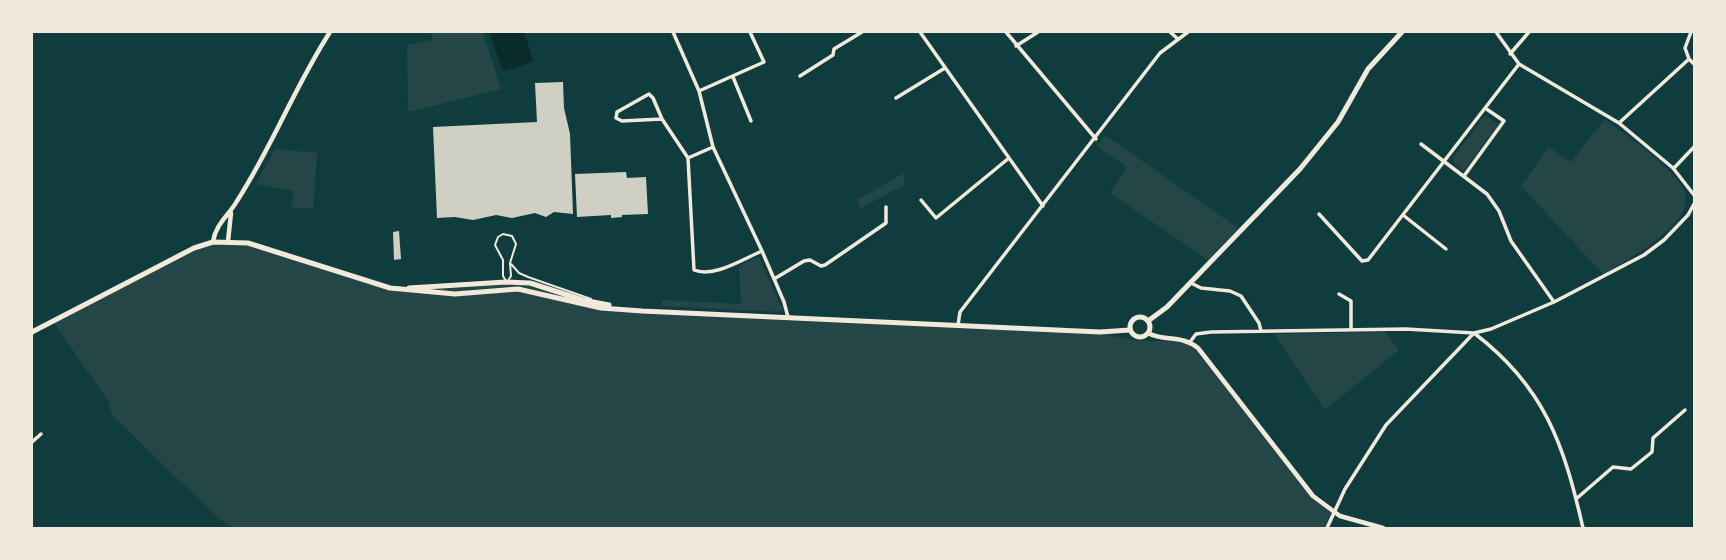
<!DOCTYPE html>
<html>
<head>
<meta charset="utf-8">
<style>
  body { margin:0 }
  #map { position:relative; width:1726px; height:560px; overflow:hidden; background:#0f3d3e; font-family:"Asap Condensed",sans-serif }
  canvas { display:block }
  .frame { position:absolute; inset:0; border:33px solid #f1e9da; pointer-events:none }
</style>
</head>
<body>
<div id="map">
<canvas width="1726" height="560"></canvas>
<div class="frame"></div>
</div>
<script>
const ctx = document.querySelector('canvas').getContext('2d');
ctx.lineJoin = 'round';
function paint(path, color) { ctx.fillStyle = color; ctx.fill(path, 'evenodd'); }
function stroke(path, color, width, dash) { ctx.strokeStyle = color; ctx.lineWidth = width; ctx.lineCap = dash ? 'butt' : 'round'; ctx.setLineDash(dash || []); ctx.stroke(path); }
const green = new Path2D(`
  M431 32H483L501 89 408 112 407 45 432 40Z
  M1485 115 1498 124 1464 171 1454 163 1453 158Z
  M1605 119C1623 133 1683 174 1686 196 1690 225 1625 262 1603 274L1521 186 1549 147 1571 162Z
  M1105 135 1238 228 1208 260 1110 193 1127 167 1097 146Z
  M275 149 317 153 313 209 292 207 293 191 256 184Z
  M904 173V185L861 208 857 200Z
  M213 242 248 243 365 282 407 288 530 283 620 308 1100 332C1115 337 1129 340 1145 341 1161 342 1174 337 1190 342L1313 496 1333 513 1327 528H234L219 519 111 414 109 402 52 320Z
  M757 257H759L780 305 784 307 781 312 662 306V300L741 304 739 266Z
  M1385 332 1399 350 1325 410 1274 334Z`);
const water = new Path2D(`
  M489 32H524L533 60 532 62 505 71 502 68Z`);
const building = new Path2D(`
  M563 82 564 108 570 134 573 214 554 212 546 217 535 213 512 218 496 215 473 220 455 217 437 218 433 127 537 122 535 83Z
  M626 172 627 178 646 177 648 214 622 215V217L611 218V215L577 217 575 174Z
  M399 231 401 259 394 260 393 232Z`);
const service = new Path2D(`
  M511 264 519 273 528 277 591 299
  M506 281 503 276V260L495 245 498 237 503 234 512 236 516 244 510 263 511 276 509 279`);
const minor = new Path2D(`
  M673 32 699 91 713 147 762 251 784 302 788 317
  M920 32 1043 206
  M1006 32 1096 139
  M1170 32 1178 39
  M1496 32 1519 64 1619 123 1673 168 1694 195
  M1691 32 1685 48 1689 59 1694 64
  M1016 46 1038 32
  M1510 54 1529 32
  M800 76 833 55 834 49 862 32
  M733 77 751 121
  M699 91 764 62 750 32
  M896 98 945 68
  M662 119 622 121 616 118 617 112 649 94 653 98 662 119 688 158
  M1619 123 1689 59
  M1421 144 1487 194 1499 211 1511 241 1554 302
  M713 147 688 158 694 270C714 278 743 259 762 251
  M1674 168 1694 147
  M1464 176 1504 121 1485 108
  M921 200 936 218 1009 158
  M1319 214 1362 261 1368 260 1519 64
  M1403 215 1446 249
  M774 279 804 261 810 260 821 266 825 265 886 223V207
  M1191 283 1201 288 1230 291 1241 296 1259 323 1261 331
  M1339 294 1351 301V329
  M958 325 960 312 1160 53 1188 32
  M1474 333C1545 387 1564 445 1583 528
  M1190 342 1196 334 1211 332 1406 329 1474 333 1491 329 1554 302 1644 255 1664 240 1688 215 1694 204
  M32 442 41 434
  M1576 499 1613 467 1631 469 1652 452 1653 438 1685 410
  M1327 528 1345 489 1386 425 1473 334`);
const tertiary = new Path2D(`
  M228 241 231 213
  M213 242C215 225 229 215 237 201 272 147 295 86 330 32
  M1148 333C1165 342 1180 334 1198 348L1313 496 1340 516 1383 528`);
const secondary = new Path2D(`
  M409 288 506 282 530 283 583 300 609 305
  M1130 327a10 10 0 1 1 20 0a10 10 0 1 1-20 0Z
  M1148 321 1167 307 1300 169 1338 122 1368 69 1402 32
  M32 332 194 248 213 242 248 243 390 288 455 294 518 289 601 308 642 311 1100 332 1130 330`);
paint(green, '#244646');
paint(water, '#0a2a2b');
paint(building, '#cfcfc3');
stroke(service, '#f1e9da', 2);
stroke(minor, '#f1e9da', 3.5);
stroke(tertiary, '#f1e9da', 4.5);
stroke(secondary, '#f1e9da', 5);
</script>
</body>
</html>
